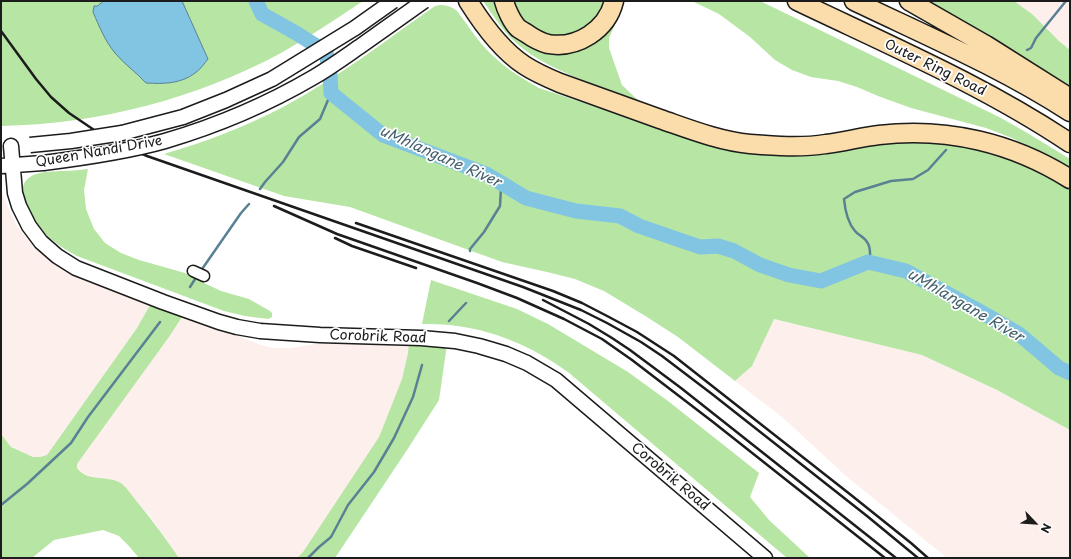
<!DOCTYPE html>
<html>
<head>
<meta charset="utf-8">
<style>
  body { margin:0 }
  #map { position:relative; width:1071px; height:559px; overflow:hidden; background:#fff; font-family:"Playpen Sans",sans-serif }
  canvas { display:block }
  .frame { position:absolute; inset:0; border:2px solid #1c1c1c; pointer-events:none }
  .north { position:absolute; left:1015px; top:503px; width:40px; height:40px; -webkit-text-stroke:3px #fff; paint-order:stroke; rotate:115deg; font-size:11px; font-weight:700; line-height:16px; text-align:center; color:#1c1c1c }
  .north::after { content:''; display:block; margin:auto; width:14px; height:18px; background:#1c1c1c; clip-path:polygon(50% 0,100% 100%,50% 72%,0 100%) }
</style>
</head>
<body>
<div id="map">
<canvas width="1071" height="559"></canvas>
<div class="frame"></div>
<div class="north">N</div>
</div>
<script>
const ctx = document.querySelector('canvas').getContext('2d');
ctx.lineJoin = 'round';
function paint(path, color) { ctx.fillStyle = color; ctx.fill(path, 'evenodd'); }
function stroke(path, color, width, dash) { ctx.strokeStyle = color; ctx.lineWidth = width; ctx.lineCap = dash ? 'butt' : 'round'; ctx.setLineDash(dash || []); ctx.stroke(path); }
function write(font, color, halo, rows, align = 'center') {
  ctx.font = font + ' "Playpen Sans",sans-serif'; ctx.lineWidth = 3.5; ctx.setLineDash([]); ctx.textBaseline = 'middle'; ctx.strokeStyle = halo; ctx.fillStyle = color; for (const [text, x, y, turn = 0] of rows) {
    ctx.save(); ctx.translate(x, y); ctx.rotate((+turn || 0) * Math.PI / 180); ctx.textAlign = isNaN(turn) ? turn : align; if (halo) ctx.strokeText(text, 0, 0); ctx.fillText(text, 0, 0); ctx.restore();
  }
}
const built = new Path2D(`
  M1014 1H1070V50L1059 41 1032 14Z
  M1 190 12 216 17 226 32 245 49 261 58 267 78 278 150 305 137 328 47 455 40 457H33L11 447 1 434Z
  M182 317 231 333 261 345 272 348H291L316 344 355 341 409 342 408 353 402 379 379 437 303 552 297 558H179L149 515 116 480 98 478 84 474 77 468V464L169 337Z
  M773 319 922 355 997 390 1070 430V558H947L846 476 782 417 735 381 752 366Z`);
const green = new Path2D(`
  M1 1H104L97 6 133 71 138 74 146 83C163 84 181 84 195 73 200 70 204 64 208 59L182 1H363C336 19 309 37 281 53 195 99 99 124 1 126Z
  M483 1H496L552 52 621 1 622 9 609 38V48L622 85 645 107C626 99 606 90 587 82 561 71 536 61 515 42 502 30 493 15 483 1Z
  M512 1H607L597 20 579 33 558 37 543 34 525 23 520 17Z
  M692 1H760L999 117 1024 131 1070 159V170L1048 156 1012 138 986 128 911 108 878 96 857 87 838 81 811 77 792 70 775 60 750 37 719 14Z
  M926 1H1014L1032 14 1059 41 1070 50V91Z
  M440 5C447 5 452 7 457 11 467 24 475 37 486 49 501 65 519 77 539 88L716 147 745 153 760 155 791 156 807 154 883 142 934 141 985 150 1019 162 1052 178 1070 190V430L997 390 922 355 774 319 752 366 735 381 678 337 647 317 604 291 575 279 547 272 502 262 350 207 284 196 164 154C205 142 245 127 283 107 336 79 385 41 435 6Z
  M88 169 84 190 86 209 94 229 105 243 121 253 139 260 185 273 206 284 221 291 249 299 270 311 272 313V317L268 319 245 316 224 311 77 256C68 251 59 246 51 239 39 229 9 190 30 177 39 171 50 172 60 171 69 171 79 170 88 169Z
  M431 280 517 309 548 324 628 372 668 401 759 473 750 497 769 520 810 558H787L568 372C533 347 493 329 449 325 440 324 431 324 422 324Z
  M150 305 182 317 169 337 77 464V468C88 483 109 474 122 484 128 489 133 497 138 503 153 521 166 539 179 558H139L128 545 119 536 103 530 54 540 32 558H1V434L11 447 33 457H40L47 455 137 328Z
  M409 342 447 344 439 400 407 450 335 558H297L303 552 379 437 402 379 408 353Z`);
const water = new Path2D(`
  M104 1H182L208 59C204 64 200 70 195 73 181 84 163 84 146 83 136 72 124 64 115 53 105 41 99 26 93 12L94 6H97Z`);
const stream = new Path2D(`
  M1027 50 1031 48 1036 38 1066 1
  M260 189 265 182 283 162 299 137 320 119 331 93
  M470 251V249L484 232 500 206 501 187 490 176
  M858 266 870 260C870 254 871 247 867 242 864 237 858 235 855 231 848 223 845 210 844 199L855 192 891 181 913 179 928 170 946 150
  M200 272 241 213 249 204
  M190 287 197 276
  M449 321 466 303
  M1 505 27 484 71 443 88 417 160 322
  M308 558 319 547 331 537 348 505 374 472 394 438 413 397 422 365`);
const river = new Path2D(`
  M256 1 262 14 296 33 326 52 330 74 331 93 383 135 486 174 526 198 576 211 620 216 639 226 700 247 718 246 734 251 760 265 789 275 821 281 868 262 906 271 981 312 1019 334 1059 368 1070 373`);
const street = new Path2D(`
  M193 271 204 276`);
const secondary = new Path2D(`
  M11 146 15 193 19 206 29 226 41 242 57 256 76 268 163 302 219 322 237 327 260 331 320 335 421 338 455 341 479 346 506 354 527 363 556 380 765 558
  M1 166 43 163`);
const highway = new Path2D(`
  M468 1C483 25 501 50 524 65 536 73 548 78 560 83 593 95 627 107 660 119 689 129 719 141 750 144 775 146 801 148 826 144 844 142 861 137 879 135 947 127 1013 143 1070 179
  M504 1C506 9 512 22 518 28 521 30 524 32 526 33 533 38 540 42 548 44 577 49 607 30 614 1
  M797 1C889 45 985 86 1070 143
  M854 1C927 36 1002 68 1070 112
  M909 1 986 45 1070 98`);
const rail = new Path2D(`
  M1 31 36 79 51 97 69 113 106 138 147 156 523 287 581 310 607 323 641 342 662 356 712 394 867 516 918 558
  M274 206 337 234 477 283 517 298 564 319 602 339 632 360 713 422 885 558
  M356 223 553 291 582 303 609 317 637 332 674 356 851 495 911 543 928 558
  M335 238 352 246 416 268
  M543 300 589 324 612 338 630 350 681 388 896 558`);
const secondaryBridge = new Path2D(`
  M30 145 71 141 122 133 183 117 226 100 272 79 355 28 393 1
  M43 163C83 158 126 152 165 141 216 126 268 104 314 77 331 67 346 56 362 45 383 30 403 16 424 1`);
const streetNames = [
  ["Outer Ring Road",935,68,26],
  ["Queen Nandi Drive",99,152,-10],
  ["Corobrik Road",378,337,2],
  ["Corobrik Road",670,477,40]
];
const waterNames = [
  ["uMhlangane River",440,157,24],
  ["uMhlangane River",965,306,30]
];
paint(built, '#fdefec');
paint(green, '#b7e5a3');
paint(water, '#81c5e2');
stroke(water, '#598193', 1);
stroke(stream, '#598193', 2.5);
stroke(river, '#81c5e2', 15);
stroke(street, '#1c1c1c', 13);
stroke(secondary, '#1c1c1c', 17);
stroke(highway, '#1c1c1c', 21);
stroke(street, '#fff', 10);
stroke(secondary, '#fff', 14);
stroke(highway, '#fbddab', 18);
stroke(rail, '#1c1c1c', 2.5);
stroke(secondaryBridge, '#1c1c1c', 17, []);
stroke(secondaryBridge, '#fff', 14);
write('14px', '#1c1c1c', '#fff', streetNames);
write('italic 15px', '#44606b', '#fff', waterNames);
</script>
</body>
</html>
